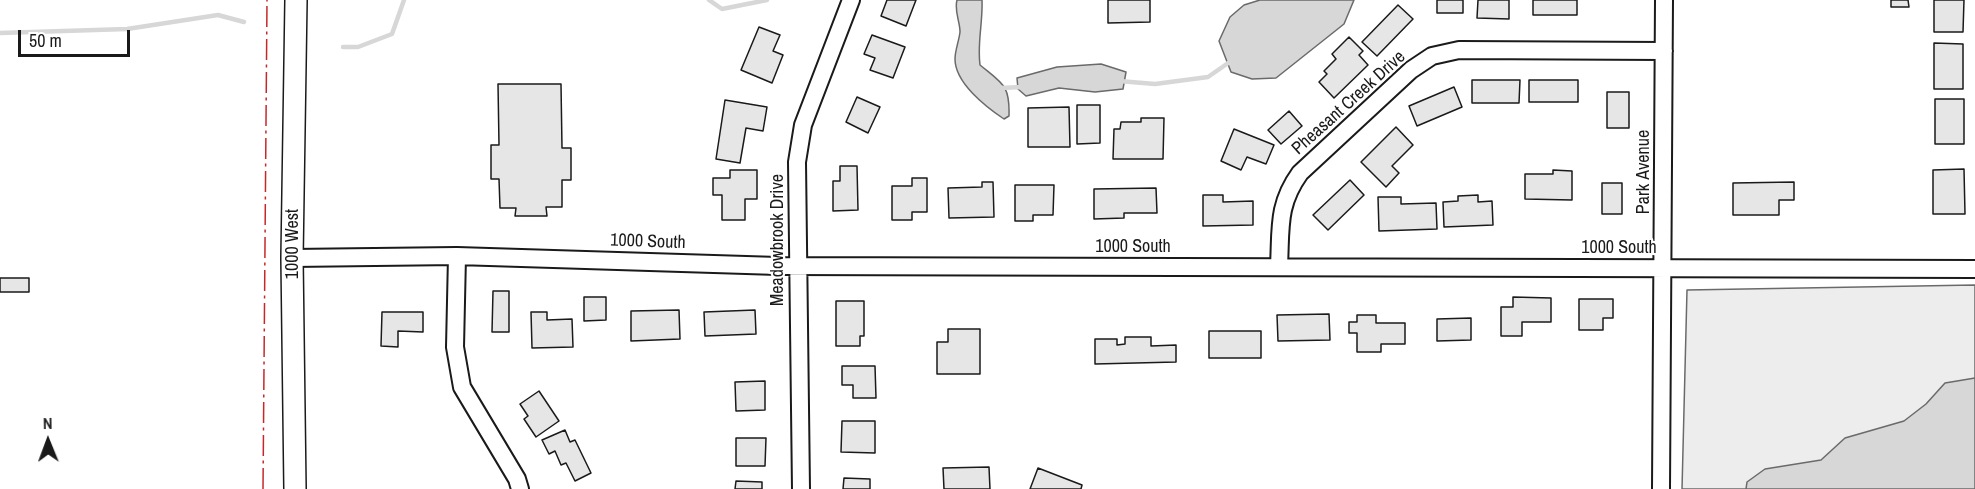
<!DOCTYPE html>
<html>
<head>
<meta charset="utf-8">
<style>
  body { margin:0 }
  #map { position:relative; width:1975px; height:489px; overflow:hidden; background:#fff; font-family:"Archivo Narrow",sans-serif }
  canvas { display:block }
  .north { position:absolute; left:18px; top:411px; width:60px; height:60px; -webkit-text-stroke:4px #fff; paint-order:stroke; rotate:359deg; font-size:16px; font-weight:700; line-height:24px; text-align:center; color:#1a1a1a }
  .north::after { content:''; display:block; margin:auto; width:21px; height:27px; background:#1a1a1a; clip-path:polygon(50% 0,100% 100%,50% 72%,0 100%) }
  .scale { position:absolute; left:18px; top:30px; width:112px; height:27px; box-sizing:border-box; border:3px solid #1a1a1a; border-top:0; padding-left:8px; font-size:18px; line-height:21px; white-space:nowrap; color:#1a1a1a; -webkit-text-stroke:4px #fff; paint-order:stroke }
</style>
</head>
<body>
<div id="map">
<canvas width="1975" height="489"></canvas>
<div class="north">N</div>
<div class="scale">50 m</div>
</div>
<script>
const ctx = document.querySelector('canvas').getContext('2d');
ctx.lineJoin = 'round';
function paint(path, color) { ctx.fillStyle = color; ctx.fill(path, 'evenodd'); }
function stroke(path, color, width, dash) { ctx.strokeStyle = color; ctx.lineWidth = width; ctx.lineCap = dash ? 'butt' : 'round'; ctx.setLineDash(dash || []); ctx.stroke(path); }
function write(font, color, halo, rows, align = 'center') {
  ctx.font = font + ' "Archivo Narrow",sans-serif'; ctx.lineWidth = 4.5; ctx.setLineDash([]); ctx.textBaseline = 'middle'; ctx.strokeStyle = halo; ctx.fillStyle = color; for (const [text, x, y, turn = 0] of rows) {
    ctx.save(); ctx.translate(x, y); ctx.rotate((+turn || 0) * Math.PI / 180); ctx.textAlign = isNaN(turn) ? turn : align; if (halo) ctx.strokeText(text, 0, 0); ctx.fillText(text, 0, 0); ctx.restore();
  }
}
const green = new Path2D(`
  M1975 285V489H1682L1687 290Z`);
const water = new Path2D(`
  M957 0H982C983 22 977 44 980 65 1003 84 1010 85 1009 116L1004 119C986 107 955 83 955 59 955 50 959 41 960 32 960 21 954 11 957 0Z
  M1260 0H1354L1344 24 1276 78 1252 79 1231 72 1219 41 1230 17 1244 5Z
  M1101 64 1126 72 1123 89 1095 92 1059 88 1026 96 1018 89 1017 78 1057 67Z
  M1975 378V489H1746L1747 482 1765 469 1821 460 1845 438 1904 421 1926 404 1945 383Z`);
const stream = new Path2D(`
  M709 0 722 9 767 0
  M0 33 127 29 218 15 244 22
  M343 47H358L392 34 404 0
  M1119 81 1155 84 1208 77 1231 61
  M1000 88 1022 87`);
const building = new Path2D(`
  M887 0H916L906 26 881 16Z
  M1108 0H1150V22L1108 23Z
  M1437 0H1463V13H1437Z
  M1478 0H1509V19L1477 18Z
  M1533 0H1577V15H1533Z
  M1891 0H1908L1909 7H1891Z
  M1934 0H1964L1963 32H1934Z
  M1398 5 1413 19 1377 56 1362 42Z
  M759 27 780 35 773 51 783 55 772 83 741 70Z
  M872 35 905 47 893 78 870 70 875 58 864 54Z
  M1349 37 1363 51 1359 55 1368 65 1334 98 1319 82 1327 74 1324 71 1336 59 1332 54Z
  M1934 43 1963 44V89H1934Z
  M1472 80H1520L1519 103H1472Z
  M1529 80H1578V102H1529Z
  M498 84H561L562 148H571V180H562V207H546L547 216H515L516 208H500L499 179H491V145H499Z
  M1454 87 1462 107 1417 126 1409 106Z
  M1607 92H1629V128H1607Z
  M857 97 880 107 868 133 846 122Z
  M1935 99H1964V144H1935Z
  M725 100 767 107 763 131 746 128 740 163 716 159Z
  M1077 105H1100V143L1077 144Z
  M1069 107 1070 147H1028V108Z
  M1289 111 1302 126 1281 144 1268 130Z
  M1141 118H1164L1163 159H1113L1114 129H1120L1121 122H1141Z
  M1396 127 1413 145 1392 166 1399 173 1386 187 1361 162Z
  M1234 129 1274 145 1266 164 1247 157 1241 170 1221 161Z
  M840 166H857L858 210 833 211V181H840Z
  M1964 169 1965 214H1933V170Z
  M730 170H757V199H745V220H722V195H713V178H730Z
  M1553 170 1572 171V200L1525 199V174H1553Z
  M912 178H927V212H912V220H892V186H912Z
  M1350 180 1364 195 1328 230 1313 215Z
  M982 182H993L994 217 949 218 948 188 982 187Z
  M1794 182V200H1779V215H1733V183Z
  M1602 183H1622V214H1602Z
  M1015 185H1054L1053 215H1033V221H1015Z
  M1156 188 1157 213H1124V218L1094 219V189Z
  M1203 195H1223V202L1253 201V225L1203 226Z
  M1478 195V202L1492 201 1493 225 1444 227 1443 202 1458 201V196Z
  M1378 197H1401V204L1436 203 1437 229 1379 231Z
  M0 278H29V292H0Z
  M493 291H509V332H492Z
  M584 297H606V320L584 321Z
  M1513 297 1551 298V322H1522V336H1501V307H1513Z
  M1579 299H1613V318H1603V330H1579Z
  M836 301H864V336H860V346H836Z
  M679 310 680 339 631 341V311Z
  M755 310 756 334 705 336 704 312Z
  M382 312H423V332L398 331V347L381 346Z
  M531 312H547V320L572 319 573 347 532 348Z
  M1329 314 1330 340 1278 341 1277 315Z
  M1357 315H1376V323H1405V344H1381V352H1357V333H1349V322H1357Z
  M1471 318V340L1437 341V319Z
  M948 329H980V374H937V342H948Z
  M1209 331H1261V358H1209Z
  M1125 337H1151V346L1176 345V362L1095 364V339H1117V345L1125 344Z
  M842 366H875L876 398H853V385H842Z
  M765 381V410L736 411 735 382Z
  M539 391 559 421 536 437 524 419 528 416 520 404Z
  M842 421H875V453L841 452Z
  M565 430 570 442 575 440 591 473 575 481 566 463 561 465 555 451 549 454 542 440Z
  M736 438H766L765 466H736Z
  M989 467 990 489H944L943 468Z
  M1038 468 1082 485 1081 489H1030Z
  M844 478 870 479V489H843Z
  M736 481 762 482V489H735Z`);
const minor = new Path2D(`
  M457 256 455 347 462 387 517 479 520 489
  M292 258 457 256 778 266 1975 269
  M1279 266C1281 228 1277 205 1300 173L1411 70 1432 56 1459 50 1664 51
  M801 489 797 162 803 125 851 0
  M1661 489 1664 0`);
const major = new Path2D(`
  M295 489 292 258 296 0`);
const power = new Path2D(`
  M263 489 267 0`);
const streetNames = [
  ["Pheasant Creek Drive",1349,103,-42],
  ["Park Avenue",1644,172,-90],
  ["Meadowbrook Drive",778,240,-90],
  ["1000 South",648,242,2],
  ["1000 West",293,244,-90],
  ["1000 South",1133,247],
  ["1000 South",1619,248]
];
paint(green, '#ededed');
stroke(green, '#6a6a6a', 1.5);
paint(water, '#d7d7d7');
stroke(water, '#6a6a6a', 1.5);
stroke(stream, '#d7d7d7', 4.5);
paint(building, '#e6e6e6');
stroke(building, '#1a1a1a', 1.5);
stroke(minor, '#1a1a1a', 20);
stroke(major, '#1a1a1a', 24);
stroke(minor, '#fff', 16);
stroke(major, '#fff', 21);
stroke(power, '#c62828', 1.5, [21, 4.5, 3, 4.5]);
write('18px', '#1a1a1a', '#fff', streetNames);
</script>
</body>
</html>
